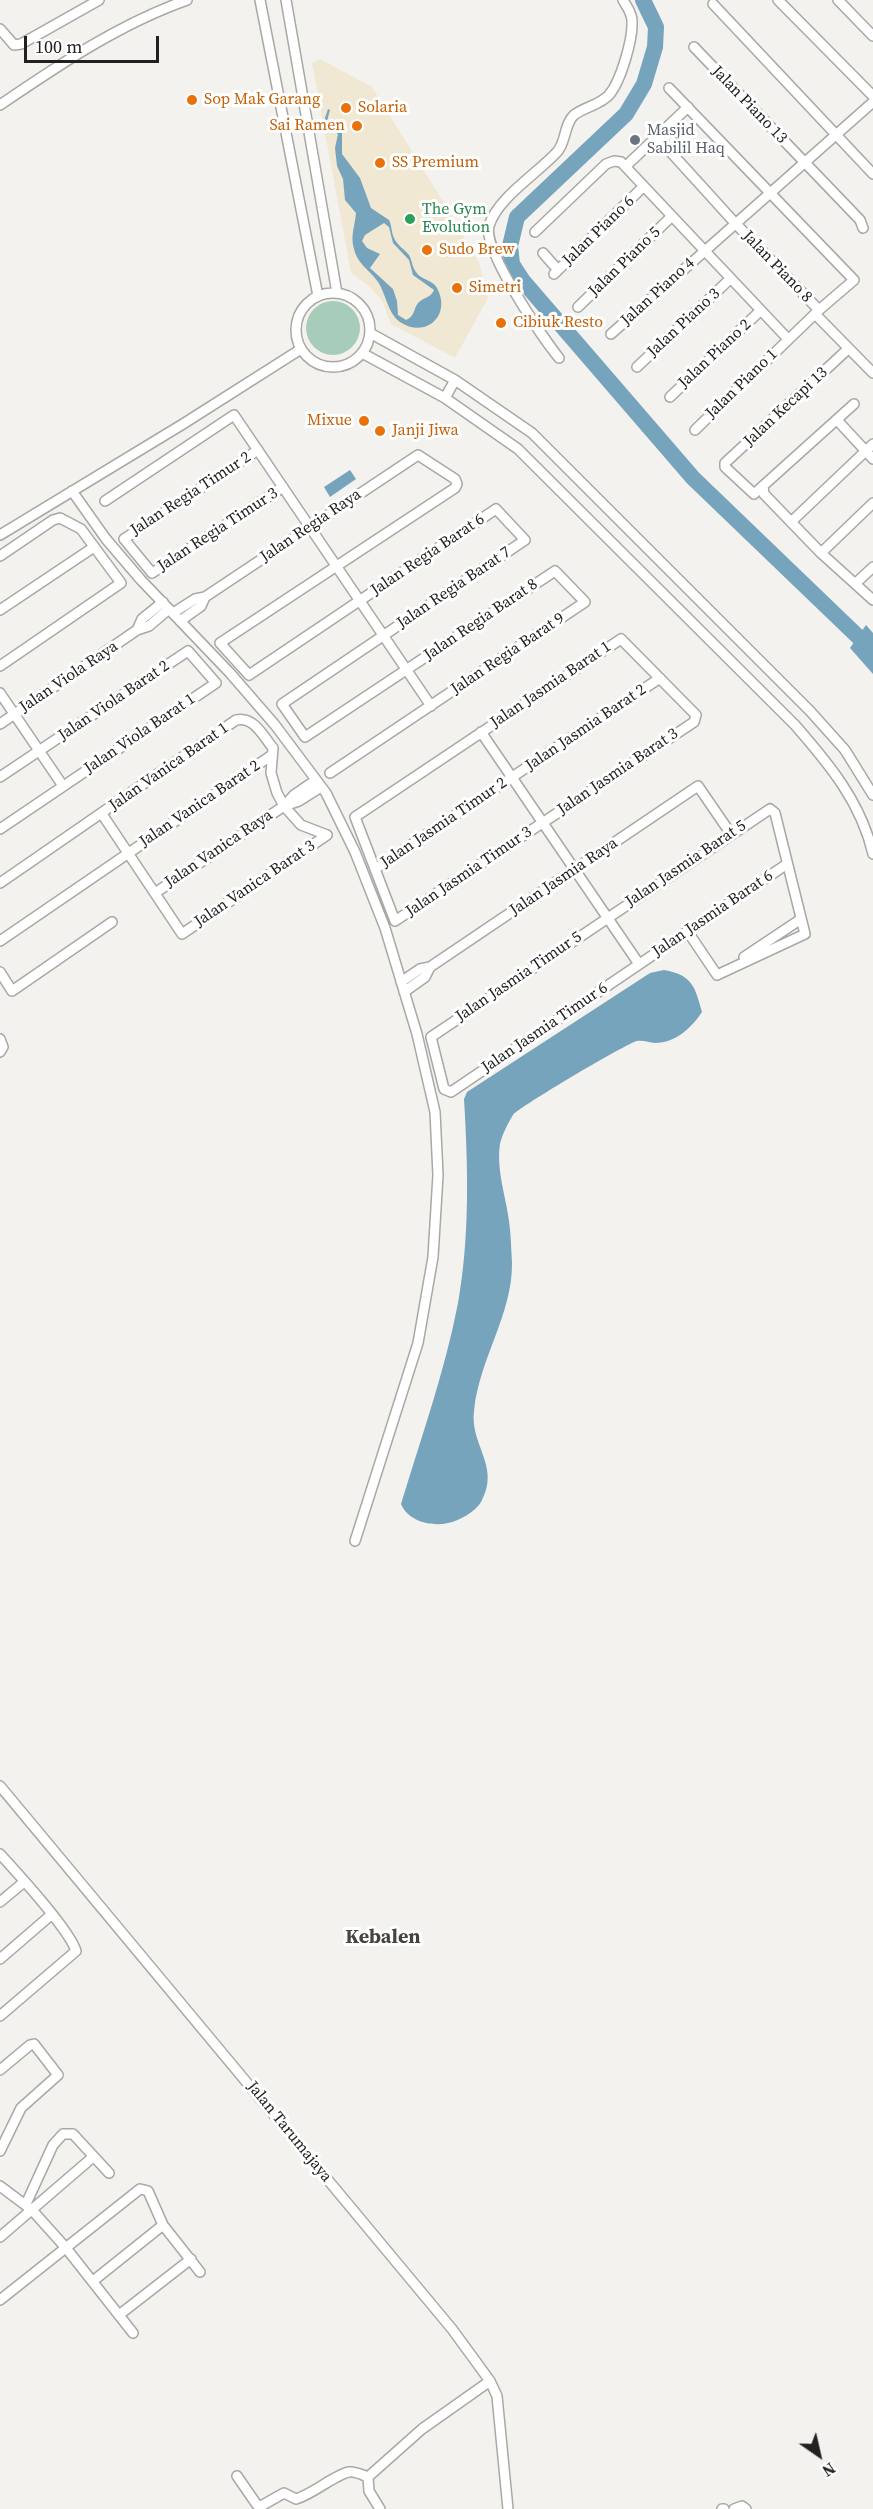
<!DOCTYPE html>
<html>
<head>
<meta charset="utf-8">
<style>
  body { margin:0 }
  #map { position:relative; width:873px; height:2509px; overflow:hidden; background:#f4f2ef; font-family:"Source Serif 4",serif }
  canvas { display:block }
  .north { position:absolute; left:789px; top:2425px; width:60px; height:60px; -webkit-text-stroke:4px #fff; paint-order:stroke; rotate:146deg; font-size:16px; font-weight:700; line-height:24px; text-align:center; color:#222120 }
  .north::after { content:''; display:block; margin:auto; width:21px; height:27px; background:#222120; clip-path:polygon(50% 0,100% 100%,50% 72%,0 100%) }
  .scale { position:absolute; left:24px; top:36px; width:135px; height:27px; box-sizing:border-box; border:3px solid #222120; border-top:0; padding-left:8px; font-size:18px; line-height:21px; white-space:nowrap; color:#222120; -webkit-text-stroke:4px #fff; paint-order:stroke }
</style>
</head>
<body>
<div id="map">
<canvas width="873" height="2509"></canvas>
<div class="north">N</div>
<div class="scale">100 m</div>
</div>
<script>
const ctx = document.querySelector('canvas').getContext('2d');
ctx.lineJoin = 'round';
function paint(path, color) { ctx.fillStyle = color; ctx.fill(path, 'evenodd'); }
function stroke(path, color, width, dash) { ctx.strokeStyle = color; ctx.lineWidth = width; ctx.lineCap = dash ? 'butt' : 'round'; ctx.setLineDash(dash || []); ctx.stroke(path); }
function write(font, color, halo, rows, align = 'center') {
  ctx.font = font + ' "Source Serif 4",serif'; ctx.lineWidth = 6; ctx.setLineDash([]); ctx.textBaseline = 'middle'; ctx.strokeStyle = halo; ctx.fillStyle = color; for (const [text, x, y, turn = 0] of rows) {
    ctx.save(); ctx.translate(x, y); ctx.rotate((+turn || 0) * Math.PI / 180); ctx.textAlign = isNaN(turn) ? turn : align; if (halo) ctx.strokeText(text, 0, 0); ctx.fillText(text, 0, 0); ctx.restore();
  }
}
const commercial = new Path2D(`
  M320 59 372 87 449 211 479 263 488 298 455 358 391 324 382 301 369 286 351 273 312 63Z`);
const green = new Path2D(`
  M306 328a27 27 0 1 1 54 0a27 27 0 1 1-54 0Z`);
const water = new Path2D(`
  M328 109 330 110 327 121 328 124 342 131V154L360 178 371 208 389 220C392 226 391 232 394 238 397 245 404 249 409 255 412 260 412 267 416 272 421 280 433 280 437 288 452 316 425 339 400 322 388 314 386 294 378 282 370 270 358 265 354 249 350 236 355 226 356 213L345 200 343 179 337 166 335 148 338 134 327 127 324 121ZM384 223 389 227 393 243 409 260 413 275 434 290C431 298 424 297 418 303 413 310 415 316 406 320L398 315 397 301 393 289 370 268 380 254 367 248 362 241 365 235Z
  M350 470 356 479 330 497 324 487Z
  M866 625 873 633V674L850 648Z
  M664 970C692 975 695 986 702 1012 692 1027 676 1043 655 1043 650 1043 643 1040 637 1041 627 1043 519 1107 513 1115 508 1123 502 1135 500 1144 496 1169 506 1197 509 1221 511 1234 511 1248 512 1262 513 1314 479 1359 474 1411 470 1446 501 1466 481 1502 475 1512 459 1521 448 1523 431 1527 408 1521 401 1504 421 1438 445 1371 458 1303 470 1236 468 1166 464 1099L467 1092 650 973Z`);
const river = new Path2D(`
  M643 0 656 27 655 47 644 84 626 114 517 217 510 246 512 264 523 281 693 478 873 651`);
const minor = new Path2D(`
  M260 0 318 296
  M286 0 337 293
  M778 0 873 96
  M838 0 873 36
  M713 4 873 174
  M0 29 14 45 21 44 99 0
  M694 47 860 220 863 228
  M669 88 854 280 819 310 695 430
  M0 105C59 65 119 24 187 0
  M657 137 735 223 819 310
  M626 166 688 107
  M535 232 606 164 614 161 621 162 788 339
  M543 253 558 270
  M554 274 643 187
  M296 330a37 37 0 1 1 74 0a37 37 0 1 1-74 0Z
  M578 307 671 217
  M815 314 873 373
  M370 333 455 380 532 433 810 711 845 750 873 795
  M611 334 873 102
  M848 349 725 463V467L754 494 854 404
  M362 353 445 398 518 449 795 725C829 764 861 802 873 854
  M559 358C543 338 482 249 489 226 497 198 538 173 557 152 566 143 564 124 574 115 584 107 600 105 609 95 621 81 633 39 632 21 632 13 627 7 623 0
  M637 367 730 279
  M670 397 760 311
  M445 398 455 380
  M837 420 873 459
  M258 450 124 539 152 573 283 487
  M763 486 764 494 821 553
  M72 491 106 539 141 580 230 673 275 725 326 793 355 852 385 928 417 1034 435 1112 438 1175 433 1257 418 1343 355 1541
  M105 501 234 415 431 706
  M873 503 821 553 873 600
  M791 522 873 444
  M0 535 183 424 301 349
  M0 556 53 520 60 518 81 529 121 583 0 666
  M856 583 873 567
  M0 610 94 547
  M173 613 195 599 205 597 418 455 455 479 457 484 455 488 220 643 249 675 496 509 525 540 282 704 305 737 555 571 585 602 330 773
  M180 621 201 606 205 597
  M137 630 142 619 163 602
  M621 639 696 715 694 722 395 921 355 817Z
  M0 693 63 786
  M0 724 137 630 149 626 169 609
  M481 732 639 964
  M0 777 188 651 216 683 0 829
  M284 806 299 801 321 787
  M102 814 182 934 327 835
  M375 869 660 678
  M0 883 236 720C254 716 263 736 273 748L271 773 277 793 284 806 301 825 327 835
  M155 893 284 806 294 795 316 780
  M688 932 717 975
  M0 941 272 755
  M744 957 801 919
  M0 972 12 991 112 922
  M717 975 805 934 775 813 770 809 431 1037 444 1089 451 1092 787 864
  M401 982 420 969 430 967 698 786 731 834
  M404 992 425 977 430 967
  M0 1039 3 1047 0 1052
  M0 1786 452 2329 490 2381 497 2396 508 2509
  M0 1854C18 1874 69 1929 76 1951L0 2016
  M0 1902 24 1882
  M0 1959 51 1915
  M0 2070 30 2045 34 2044 58 2075 21 2108 0 2151
  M0 2186 32 2210 66 2248 133 2333
  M26 2204 53 2145 63 2134H73L109 2173
  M0 2237 93 2157
  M93 2281 163 2225
  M0 2300 140 2189 148 2191 163 2225 200 2272
  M119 2315 191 2259
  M237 2476 257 2505 261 2506 284 2493 296 2499C313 2494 336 2474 349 2472 355 2471 362 2475 368 2477L422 2429 490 2381
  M368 2477 369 2491 380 2509
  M722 2509H724
  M734 2509 742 2506 746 2509`);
const markers = [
  [192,100,6,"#e8710a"],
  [346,108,6,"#e8710a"],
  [357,126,6,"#e8710a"],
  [635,140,6,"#6b7280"],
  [380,163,6,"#e8710a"],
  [410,219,6,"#2e9e5b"],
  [427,250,6,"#e8710a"],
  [457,288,6,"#e8710a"],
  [501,323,6,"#e8710a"],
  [364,421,6,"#e8710a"],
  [380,431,6,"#e8710a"]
];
const foodNames = [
  ["Sop Mak Garang",204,100],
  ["Solaria",358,108],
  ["Sai Ramen",345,126,"right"],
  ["SS Premium",392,163],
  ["Sudo Brew",439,250],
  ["Simetri",469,288],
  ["Cibiuk Resto",513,323],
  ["Mixue",352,421,"right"],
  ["Janji Jiwa",392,431]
];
const streetNames = [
  ["Jalan Piano 13",749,105,46],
  ["Jalan Piano 6",599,231,-44],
  ["Jalan Piano 5",625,262,-44],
  ["Jalan Piano 8",777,267,46],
  ["Jalan Piano 4",658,292,-42],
  ["Jalan Piano 3",684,323,-43],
  ["Jalan Piano 2",715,354,-43],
  ["Jalan Piano 1",742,384,-44],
  ["Jalan Kecapi 13",786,407,-43],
  ["Jalan Regia Timur 2",191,494,-33],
  ["Jalan Regia Raya",311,526,-34],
  ["Jalan Regia Timur 3",218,530,-33],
  ["Jalan Regia Barat 6",428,555,-34],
  ["Jalan Regia Barat 7",454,588,-34],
  ["Jalan Regia Barat 8",481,620,-34],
  ["Jalan Regia Barat 9",508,654,-34],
  ["Jalan Viola Raya",69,677,-34],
  ["Jalan Jasmia Barat 1",551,685,-34],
  ["Jalan Viola Barat 2",114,701,-34],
  ["Jalan Jasmia Barat 2",586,728,-34],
  ["Jalan Viola Barat 1",140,734,-34],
  ["Jalan Vanica Barat 1",169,767,-35],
  ["Jalan Jasmia Barat 3",618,772,-34],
  ["Jalan Vanica Barat 2",200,804,-34],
  ["Jalan Jasmia Timur 2",444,823,-34],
  ["Jalan Vanica Raya",219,849,-34],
  ["Jalan Jasmia Barat 5",686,864,-34],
  ["Jalan Jasmia Timur 3",469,872,-34],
  ["Jalan Jasmia Raya",564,877,-34],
  ["Jalan Vanica Barat 3",255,884,-34],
  ["Jalan Jasmia Barat 6",713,914,-34],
  ["Jalan Jasmia Timur 5",519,977,-34],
  ["Jalan Jasmia Timur 6",545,1028,-34],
  ["Jalan Tarumajaya",289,2132,51]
];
const worshipNames = [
  ["Masjid",647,131],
  ["Sabilil Haq",647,149]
];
const leisureNames = [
  ["The Gym",422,210],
  ["Evolution",422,228]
];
const quarterNames = [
  ["Kebalen",383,1938]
];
paint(commercial, '#f1e8d3');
paint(green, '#a7cdba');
paint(water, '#76a4bd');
stroke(river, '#76a4bd', 16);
stroke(minor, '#aaa8a5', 12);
stroke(minor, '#fff', 9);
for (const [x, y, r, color] of markers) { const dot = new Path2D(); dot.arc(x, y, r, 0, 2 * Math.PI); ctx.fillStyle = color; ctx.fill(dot); stroke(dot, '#fff', 2); }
write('16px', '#c56008', '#fff', foodNames, 'left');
write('16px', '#222120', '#fff', streetNames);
write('16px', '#5b616d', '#fff', worshipNames, 'left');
write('16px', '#27864d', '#fff', leisureNames, 'left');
write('bold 20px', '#454441', '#fff', quarterNames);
</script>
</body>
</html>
